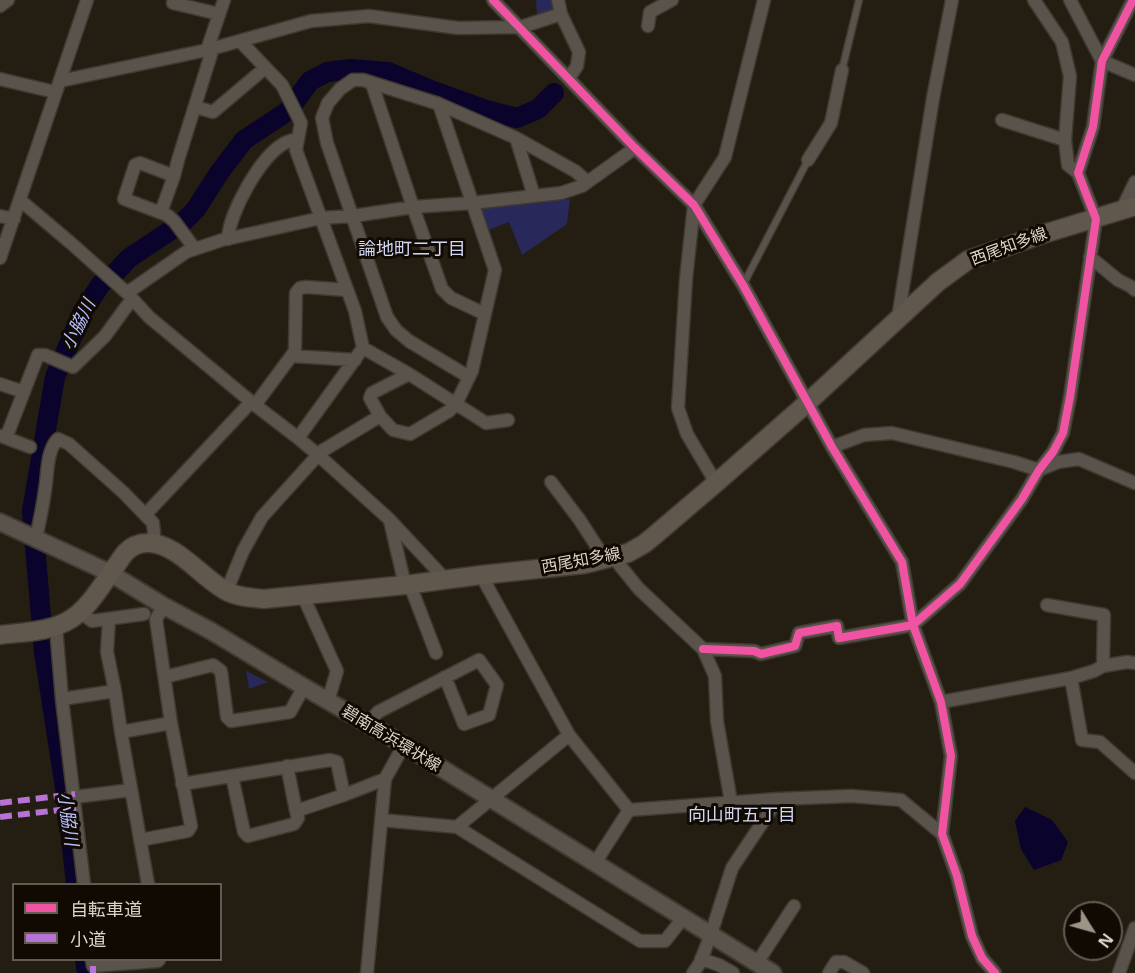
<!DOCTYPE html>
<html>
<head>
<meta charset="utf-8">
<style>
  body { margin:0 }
  #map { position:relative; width:1135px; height:973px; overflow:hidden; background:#241d11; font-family:"Open Sans","Noto Sans JP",sans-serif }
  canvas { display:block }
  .legend { position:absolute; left:12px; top:883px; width:210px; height:78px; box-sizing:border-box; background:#100a03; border:2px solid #625b51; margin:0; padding:8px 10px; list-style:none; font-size:18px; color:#ddd4c7 }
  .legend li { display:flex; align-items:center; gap:12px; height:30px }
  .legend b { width:30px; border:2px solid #625b51 }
  .north { position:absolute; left:1063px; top:901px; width:60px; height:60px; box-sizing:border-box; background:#100a03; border:2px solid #625b51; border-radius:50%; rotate:127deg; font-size:16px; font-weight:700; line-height:24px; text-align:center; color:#ddd4c7 }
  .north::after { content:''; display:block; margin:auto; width:21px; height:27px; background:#9c9487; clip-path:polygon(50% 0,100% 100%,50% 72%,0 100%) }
</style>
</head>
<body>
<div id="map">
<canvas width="1135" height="973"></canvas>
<ul class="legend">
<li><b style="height:8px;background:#f153a3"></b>自転車道</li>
<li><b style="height:8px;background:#b673d3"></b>小道</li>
</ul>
<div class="north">N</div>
</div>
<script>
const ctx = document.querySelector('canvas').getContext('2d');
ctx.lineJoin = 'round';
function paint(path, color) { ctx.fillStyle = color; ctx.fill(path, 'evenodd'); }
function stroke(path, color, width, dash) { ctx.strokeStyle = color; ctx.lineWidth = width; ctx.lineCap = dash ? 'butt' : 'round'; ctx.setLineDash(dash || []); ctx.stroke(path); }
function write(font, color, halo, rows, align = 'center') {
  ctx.font = font + ' "Open Sans","Noto Sans JP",sans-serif'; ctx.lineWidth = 6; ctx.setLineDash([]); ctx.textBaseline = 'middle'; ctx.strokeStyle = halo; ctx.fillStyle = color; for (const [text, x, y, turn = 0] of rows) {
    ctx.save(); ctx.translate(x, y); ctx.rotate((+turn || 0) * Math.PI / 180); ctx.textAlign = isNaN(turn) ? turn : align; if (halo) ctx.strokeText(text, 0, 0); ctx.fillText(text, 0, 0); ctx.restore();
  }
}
const green = new Path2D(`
  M536 0H555L557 9 537 15Z
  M570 199 567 224 522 255 509 222 486 231 478 207Z
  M246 671 268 682 249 689Z`);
const water = new Path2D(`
  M1025 807 1052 820 1068 842 1061 860 1034 870 1021 849 1015 821Z`);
const river = new Path2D(`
  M76 884 67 801 44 652 32 511 55 377 83 311 101 284 117 271 129 258 182 223 196 209 219 173 244 140 288 111 310 81 327 72 351 69 388 72 433 91 486 110 517 118 538 109 554 93
  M85 960 87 973`);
const service = new Path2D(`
  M842 70 859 0
  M743 285 808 160`);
const minor = new Path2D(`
  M493 0 635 148 694 205 743 285 832 447 902 562 913 625 941 702 951 756 942 834 957 876 972 936 982 958 995 973
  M1034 0 1062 42 1070 76 1065 140 1068 165 1078 173
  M1070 0 1102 61 1135 75
  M173 3 219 14
  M0 6 8 0
  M561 14 579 52 577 66 569 78
  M648 26 650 12 672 0
  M240 41 282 85 301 123 296 150 355 311 363 348 298 438
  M207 50 224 0
  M0 79 55 92
  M60 81 207 50 311 21 369 16 458 28 521 27 561 14 558 0
  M372 84 413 207 442 289 451 298 485 314
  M195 107 213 112 265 68
  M1002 120 1065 140
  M516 138 534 196
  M808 160 831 123 842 70
  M174 176 140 163 135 165 124 199 167 215 174 221 195 249
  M20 200 72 244 127 293 149 317 255 405 298 438 317 454 389 519 446 580
  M1122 209 1135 182
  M161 212 174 176 178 160 213 48
  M0 216 14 219
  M228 239C229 213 261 155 285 143 288 141 294 140 298 139
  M1090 257 1118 280 1130 286 1135 290
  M0 258 87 0
  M127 293 186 252 222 240 321 218 353 216 413 207 472 203 561 193 582 186 635 148
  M898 318 933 98 952 0
  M363 348 409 374 486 423 508 420
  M292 356 355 360
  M469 377 409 341 396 330 387 317 327 143 322 118 328 103 340 89 353 80H363L439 104 516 138 575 171 582 177 585 183
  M0 384 24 392
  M255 405 295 351 296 293 300 288 306 287 347 290
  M380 416 393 430 410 434 449 411 456 404 472 371 495 270 439 104
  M1 436 30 447
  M6 438 38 355H45L73 367 105 336 132 299
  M832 447 864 435 892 433 1014 462 1039 470 1058 462 1079 459 1135 483
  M317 454 380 416 370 398 372 393 409 374
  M551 482 579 519 605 559
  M716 483 687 434 678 408 686 279 694 205 725 157 764 0
  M145 515 251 402
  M390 521 405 585
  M36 539C39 523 43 507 45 490 48 475 46 451 58 439L69 444 124 493 153 523 155 544
  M613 557 639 589 703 649 715 676 717 721 731 802
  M481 575 569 735 629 810 778 799 851 796 901 800 942 834
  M410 585 436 653
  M227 590 243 551 262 517 318 455
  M303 596 337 671 328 701
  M1047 605 1104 615 1103 666
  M80 612 92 621 144 614
  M109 619 107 652 115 691 121 732 148 884
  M56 627 62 699 84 884
  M703 649 754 651 761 654 795 646 799 633 837 626 839 638 913 625 960 584 1022 499 1039 470 1053 452 1063 433 1070 397 1096 219 1078 173 1093 127 1102 61 1133 0
  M165 677 213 665 221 671 227 717 231 721 290 712 304 687
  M1071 678 1082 740 1100 742 1135 773
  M62 699 115 691
  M941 702 1071 678 1094 671 1103 666 1127 662 1135 663
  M368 724 378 712 479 660 497 685 489 715 464 724 445 677
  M121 732 171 723
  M287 766 296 811
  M182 784 232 776
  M344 795 337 762 330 760 232 776 244 832 248 836 294 824 298 818 296 811 344 795 385 779
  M75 797 131 790
  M381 820 457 827 640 941H665L683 918
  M457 827 569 735
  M140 840 188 831 191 826 171 723 156 619 164 606
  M595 863 629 810
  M701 959 719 965 733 973
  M92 960 93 966 158 961 159 960
  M757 963 794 906
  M367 973 385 779 404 745
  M693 973 700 963 711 934 732 868 778 799
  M829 973 836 962H844L863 973
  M1119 973 1135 928`);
const secondary = new Path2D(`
  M0 522 110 573 164 606 211 631 304 687 404 745 773 973`);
const primary = new Path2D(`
  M0 635C23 632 51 632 71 619 89 608 103 583 115 567 119 562 122 556 126 552 131 547 139 543 147 543 177 542 202 579 228 592 239 597 252 598 264 599L405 585 481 575 585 564 628 553 644 544 655 535 716 483 807 403 938 282 968 260 1040 235 1135 206`);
const quiet = new Path2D(`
  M0 803 75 794
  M0 817 76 808
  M93 966V973`);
const cycleway = new Path2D(`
  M493 0 635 148 694 205 743 285 832 447 902 562 913 625 941 702 951 756 942 834 957 876 972 936 982 958 995 973
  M703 649 754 651 761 654 795 646 799 633 837 626 839 638 913 625 960 584 1022 499 1039 470 1053 452 1063 433 1070 397 1096 219 1078 173 1093 127 1102 61 1133 0`);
const streetNames = [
  ["西尾知多線",1009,247,-20],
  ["西尾知多線",581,561,-10],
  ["碧南高浜環状線",391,739,31]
];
const neighbourhoodNames = [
  ["論地町二丁目",412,250],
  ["向山町五丁目",742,816]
];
const waterNames = [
  ["小脇川",79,325,-64],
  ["小脇川",67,819,82]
];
paint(green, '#28285b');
paint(water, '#0a032b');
stroke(river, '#0a032b', 20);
stroke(service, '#3f3931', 9);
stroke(minor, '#3f3931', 15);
stroke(secondary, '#3f3931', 20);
stroke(primary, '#3f3931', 21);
stroke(service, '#5a534b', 6);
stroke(minor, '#5a534b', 12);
stroke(secondary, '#5a534b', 16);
stroke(primary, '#60584c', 18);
stroke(quiet, '#b673d3', 6, [12, 6]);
stroke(cycleway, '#f153a3', 8);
write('16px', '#ddd4c7', '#100a03', streetNames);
write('18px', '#d2d7f4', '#100a03', neighbourhoodNames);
write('italic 18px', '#b6befe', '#100a03', waterNames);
</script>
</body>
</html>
